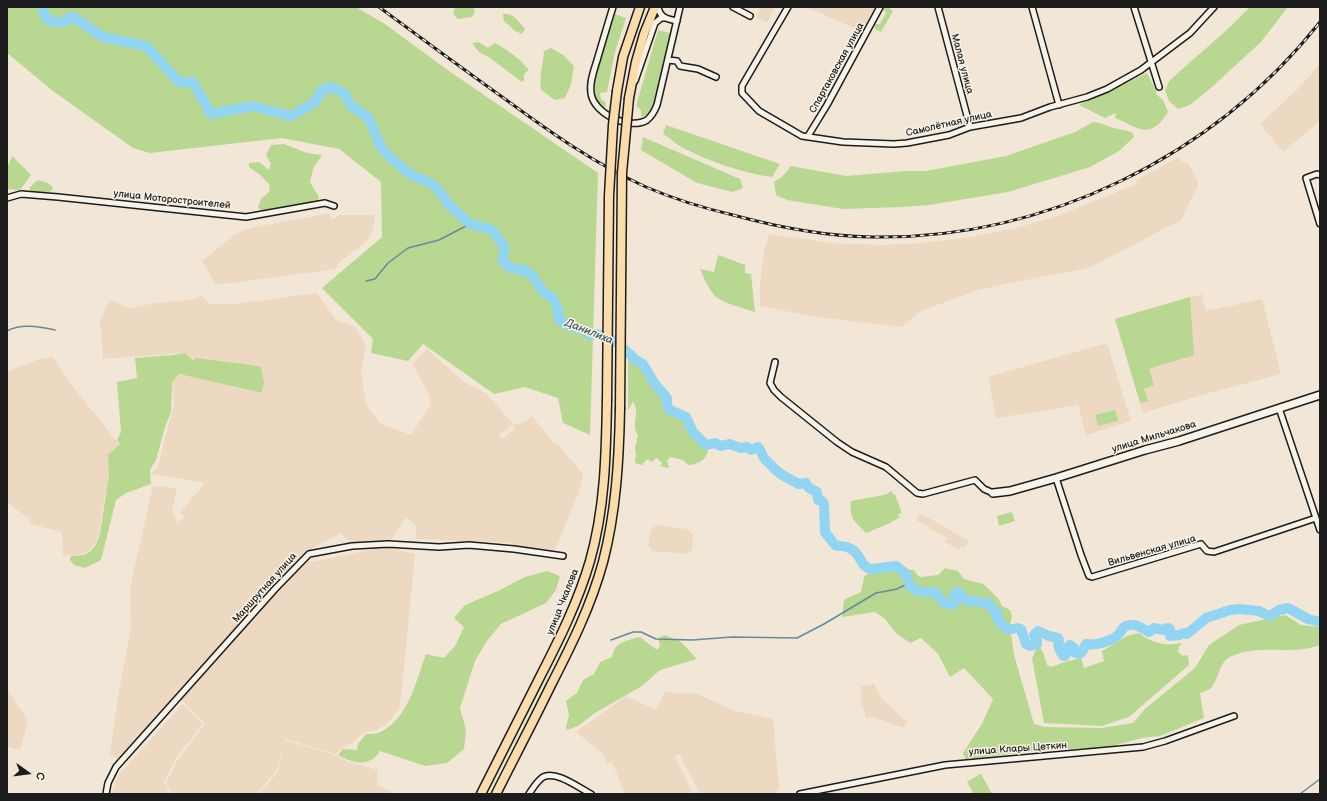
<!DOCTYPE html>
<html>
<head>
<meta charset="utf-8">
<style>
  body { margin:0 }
  #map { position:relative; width:1327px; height:801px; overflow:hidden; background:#f2e7d6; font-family:"Balsamiq Sans",sans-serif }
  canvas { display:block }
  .frame { position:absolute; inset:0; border:8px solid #1c1c1c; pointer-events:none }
  .north { position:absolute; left:8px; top:753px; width:40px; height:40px; -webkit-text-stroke:3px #f7f3e8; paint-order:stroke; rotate:104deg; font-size:11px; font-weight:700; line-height:16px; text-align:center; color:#1c1c1c }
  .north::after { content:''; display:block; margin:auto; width:14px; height:18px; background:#1c1c1c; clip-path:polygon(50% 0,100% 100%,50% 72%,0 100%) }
</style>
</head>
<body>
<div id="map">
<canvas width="1327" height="801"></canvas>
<div class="frame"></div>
<div class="north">С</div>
</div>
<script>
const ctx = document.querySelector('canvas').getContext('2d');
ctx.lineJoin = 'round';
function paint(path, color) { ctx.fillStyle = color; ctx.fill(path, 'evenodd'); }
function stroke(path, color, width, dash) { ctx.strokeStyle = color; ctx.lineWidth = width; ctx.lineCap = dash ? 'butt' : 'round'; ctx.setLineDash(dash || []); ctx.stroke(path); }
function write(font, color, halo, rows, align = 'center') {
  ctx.font = font + ' "Balsamiq Sans",sans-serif'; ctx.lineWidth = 3; ctx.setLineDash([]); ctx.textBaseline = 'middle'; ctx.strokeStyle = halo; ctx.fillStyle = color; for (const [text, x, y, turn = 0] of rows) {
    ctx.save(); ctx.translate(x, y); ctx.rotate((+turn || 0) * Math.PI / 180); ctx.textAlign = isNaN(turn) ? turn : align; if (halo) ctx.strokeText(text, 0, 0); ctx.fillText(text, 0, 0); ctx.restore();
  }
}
const built = new Path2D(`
  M761 7H775L767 23 756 17Z
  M807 7H875L862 32Z
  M1320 63V121L1283 152 1260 124 1302 85Z
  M1179 157 1182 162 1189 164 1199 184 1181 220 1091 267 1074 271 1015 282 978 290 921 311 901 327 816 317 760 306V284L764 251 769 234 832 243 882 245 923 243 977 236 1015 228 1051 218 1137 184 1136 180Z
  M330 213 331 219 337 218 338 215H375L373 229 367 241 338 263 336 269 216 285 202 261 236 234 250 228Z
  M317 293 336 320 354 326 366 345 361 371 366 405 381 424 411 435 431 404 427 390 412 364 427 349 464 382 487 394 513 424 499 435 502 439 515 429 513 425 524 422 532 416 554 443 556 442 583 474 578 496 576 499 555 550 513 547V543L416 539V526L406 517 391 541 355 543 347 539 340 533 301 555 302 556 233 634 305 559 310 562 384 547 415 554 400 707 387 724 377 730 363 733 353 743 346 746 335 754 286 739 285 740 335 755 349 762 378 770 377 784 394 794H258L277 773 285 741 276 771 256 794H171L166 783 177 761 205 724 176 694 120 761 110 754 118 697 131 627 130 587 153 486 177 488 172 509 177 522 186 517 180 513 205 483 151 474 158 466 174 403 172 384 179 374 262 393 264 383 193 361 185 353 103 359 100 321 109 300 129 308 156 303 191 300 201 295 209 304H235Z
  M1202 294 1206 311 1262 299 1281 374 1202 395 1143 413 1115 319Z
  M1107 343 1131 421 1086 435 1078 405 996 418 988 377Z
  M52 357 78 393 119 444 105 496 99 534 95 543 91 549 84 554 63 556 62 532 30 524 31 521 7 502V371L40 359Z
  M920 513 969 541 964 548 962 546 959 550 945 542 947 538 916 520Z
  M656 525 687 529 693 534 692 550 686 554 653 551 648 545 651 530Z
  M874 684 881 698 907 722 903 728 873 717 866 718 864 707H862L860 695 862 694 861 686Z
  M7 691 9 692 28 721 20 750 7 747Z
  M665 692 698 694 732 710 773 719 779 788 775 794H700L679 754 675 756 693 794H625L612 762 607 763 602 753 576 732 626 696 656 710Z
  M183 704 203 724 176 758 164 782 169 794H112L118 775Z`);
const green = new Path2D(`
  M7 7H356L385 24 449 71 598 173 590 435 563 423 558 398 525 387 494 394 423 344 408 361 371 353 373 339 322 288 382 237 381 182 339 149 282 138 150 153 133 148 53 91 7 53Z
  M455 7H473L475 12 472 17 458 19 453 14Z
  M882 7H888L893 11 881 32C876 30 874 29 874 24H880L886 13Z
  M1250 7H1288L1261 42 1213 86 1190 105 1178 109 1169 101 1165 90 1169 81 1230 27Z
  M503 14C513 12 519 22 525 29L522 34 515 31 504 21Z
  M615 14 626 18 615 52 607 92 600 93 601 99 606 103 605 108C600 104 596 100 595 93 592 77 610 32 615 14Z
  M658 30 670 33 653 106 647 115 641 117V110L636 106 638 99Z
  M479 42 488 48 495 43C508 50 519 58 529 70L524 74V80L522 82 490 58 479 52 472 43Z
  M551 48 563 55 574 66 571 84 565 98 555 100 541 90C539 77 543 64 544 51Z
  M1147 73 1157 93 1156 94 1163 100 1168 112C1150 141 1139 128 1115 118L1116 113 1105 118 1079 105Z
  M1093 122 1100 123 1110 127 1132 132 1134 137 1119 151 1090 167 1008 192 929 205 901 207 843 209 787 200 776 195 774 182 783 176 791 166 846 176 907 171H926L1006 156 1075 132Z
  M666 125 780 164 772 177C742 173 711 162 683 148 676 144 670 138 663 134Z
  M643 137 740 179 743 188 733 192 697 183 641 150Z
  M284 144 307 153 322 155 313 169 310 182 319 197 317 201 306 204 293 205 263 212 258 207 261 199 270 191 269 184 259 174 249 167V163L259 162 269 170 271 164 266 155 271 145Z
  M12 156 31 175 20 190 7 189V168Z
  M38 180C43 181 50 183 53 188 49 197 38 193 30 193V187Z
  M718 255 745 265V273L751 274 755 312C746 309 723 303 716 297 710 291 703 277 700 269L714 272Z
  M1190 297 1194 355 1149 369 1154 385 1144 389 1148 401 1140 403 1115 319Z
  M185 353 193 361 196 358 250 365 261 367 264 383 262 393 179 374 172 383 171 412 165 427 156 460 150 470 151 484 126 493 116 500 101 560 85 568 74 565 70 560 71 556 84 555 92 550 96 544 100 534 109 475 108 455 120 444 117 440 121 432 117 382 137 378 135 358 173 355Z
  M628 354 636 362 643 365 654 386 666 398V409L685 419 692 433 699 440 701 445C705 446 706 447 708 451 706 460 697 465 688 465L683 460 670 457 667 461 669 467 668 468 660 466 662 463 657 458 655 459 651 462 649 460 647 459 642 465 635 463 636 455 635 448 638 435C630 425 641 412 633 402L628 410Z
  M1115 410 1118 421 1098 426 1095 415Z
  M892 491 893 495 895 494 902 514 900 513 898 515 900 517 890 523 866 533C854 520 849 519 851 501L884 495Z
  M1012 512 1015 521 999 526 997 516Z
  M879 564 895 569 914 570 917 575 920 577 938 575 945 568 958 571 964 579 983 584 998 598 1002 606 1010 610 1012 616 1010 625 1014 655 1034 724 1045 727 1102 728 1133 723 1145 709 1195 668 1209 645 1239 625 1285 615 1301 625 1320 627V645C1291 656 1261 643 1230 657 1219 662 1218 681 1211 688 1208 690 1203 692 1200 693L1204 718 1160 736 1142 738 1108 747 1032 751 966 760 963 753 982 724 993 699 964 668 950 677 938 654 921 638 910 643 896 633 885 619 875 612 842 617 844 600 861 592 864 577Z
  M547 571 560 576 556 590 546 603 501 624 486 642 475 661 460 708 466 730 464 749 447 763 425 766 380 751C370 768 352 763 338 755L343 749 357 750 358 744 366 734C370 734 375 734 378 733 408 721 416 681 426 654L444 658 455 646 464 627 454 618 465 605 498 591 525 577Z
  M1139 633C1153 644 1165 646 1182 643L1179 647 1178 652 1183 656 1188 655 1189 665 1129 717 1102 726 1044 723 1032 658 1036 650 1035 647 1038 645 1043 652 1047 665 1051 667 1065 662 1081 658 1084 668 1104 661 1102 651 1127 636Z
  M665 635 680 641 697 659 660 670 642 686 595 713 578 726 567 730 566 727 569 715 566 701 577 693 583 680 594 674 600 662 612 657C615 641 626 641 640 637L657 650 660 646 658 638Z
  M980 774H981L992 794H974L967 782Z`);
const stream = new Path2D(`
  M366 281 375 279 388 263 408 248 439 240 470 224
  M7 331C21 323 40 327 55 330
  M611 640 633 632H641L656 639 692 640 732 637 797 638 824 624 876 593 897 589 909 583
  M1300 794 1320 779`);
const river = new Path2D(`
  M42 7 46 18 52 22H64L67 21 70 17H73L103 37 146 46 179 82H193L211 114 252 106 291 116 315 102 322 90 331 87 344 93 351 106 368 117 382 149 393 160
  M398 164 410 174 434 185 445 199
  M447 203 470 224 491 229 504 246 503 261 510 268 524 270 532 275 544 293 553 298 558 310 559 320 569 326 585 330 589 335 598 334 615 341 636 360 643 364 655 384 667 398V403L668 409 686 417 693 432 705 444 707 445 715 443 721 446 729 444 741 448 747 447 751 450 758 447C762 451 761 454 764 458 765 460 767 461 769 463 779 475 786 477 799 484L806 483 809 488 817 492 818 500 822 501 824 504 825 532 835 545C840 547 846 545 851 549 862 555 860 567 871 569L896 566 906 574 910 586 915 590 924 592H935C940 599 944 606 954 604L956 601 954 594 956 592C963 593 961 597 966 600 969 603 973 600 976 601 982 603 982 604 989 603L992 609 997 612V619L1007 629H1013
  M1017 628 1021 629 1026 644 1030 646 1037 644V641L1034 635 1038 631 1049 636 1058 638 1059 640C1057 646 1060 651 1063 656H1065L1067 648 1070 645 1074 648 1075 653 1079 654 1082 652 1086 644C1095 646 1113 641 1119 634 1122 629 1124 625 1131 625 1138 624 1143 629 1149 632L1154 628 1163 630 1168 628 1170 629V636L1179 635 1184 633 1187 634 1206 618 1230 610 1239 609 1259 611 1267 615 1270 616 1279 610 1288 608 1308 619 1320 622`);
const street = new Path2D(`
  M613 7C608 23 603 40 598 57 595 68 589 81 591 93 593 113 629 131 647 120 652 116 655 110 657 105L680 7
  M658 7C660 18 667 19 677 21
  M733 7 750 16
  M788 7 742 86V93L759 111 802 136 843 142 894 144 907 143 949 135 970 127 1021 118 1050 107 1087 97 1107 89 1141 70 1190 33 1214 7
  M938 7 970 127
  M1032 7 1059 105
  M1134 7 1159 87
  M668 60 677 61 680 66 698 69 716 77
  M635 81 655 23 661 18H665
  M808 136 827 105 880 7
  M1320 175 1317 174 1306 178 1320 224
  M7 198 21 194 58 197 246 217 325 203 334 206
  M775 362 770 383 774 390 781 397 837 442 852 452 886 467 917 493 923 494 975 480 984 489 993 493
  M1279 408 1320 530
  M1056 478 1081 555 1089 576 1092 577 1201 544 1207 551 1214 552 1316 518
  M106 794 108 783 116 767 275 589 309 554 352 546 388 544 439 547 469 545 514 549 563 556
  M529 794C533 788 537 781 543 777 556 770 579 788 591 794
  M800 794 945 765 1143 747 1165 741 1234 716`);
const secondary = new Path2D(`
  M993 493 1010 491 1056 478 1145 450 1179 441 1320 395`);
const primary = new Path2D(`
  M617 91 623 57 640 7
  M629 98 636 62 644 34 655 7
  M481 794C501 755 520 716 540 677 559 640 578 602 590 561 605 508 606 455 607 401
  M496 794C514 758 533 722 551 685 571 646 591 606 603 562 616 512 619 461 620 409`);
const rail = new Path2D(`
  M379 7C421 38 463 69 505 99 550 132 595 164 646 187 674 199 703 208 733 215 777 227 824 236 871 237 1044 240 1213 157 1320 22`);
const primaryBridge = new Path2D(`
  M607 401 609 196 613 125 617 91
  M620 409 622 173 629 98`);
const streetNames = [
  ["Малая улица",962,64,75],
  ["Спартаковская улица",837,68,-61],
  ["Самолётная улица",949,124,-13],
  ["улица Моторостроителей",172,200,6],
  ["улица Мильчакова",1154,437,-17],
  ["Вильвенская улица",1152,551,-16],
  ["Маршрутная улица",265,588,-48],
  ["улица Чкалова",563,602,-68],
  ["улица Клары Цеткин",1018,749,-4]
];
const waterNames = [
  ["Данилиха",589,332,22]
];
paint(built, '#edd9c1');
paint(green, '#b8d790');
stroke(stream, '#638b9d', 1.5);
stroke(river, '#92d5f3', 10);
stroke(street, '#1c1c1c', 8);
stroke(secondary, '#1c1c1c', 10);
stroke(primary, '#1c1c1c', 11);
stroke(street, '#f7f3e8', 5);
stroke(secondary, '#f7f3e8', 7);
stroke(primary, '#fbddab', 8);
stroke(rail, '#1c1c1c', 3);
stroke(rail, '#f7f3e8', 1.5, [4.5]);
stroke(primaryBridge, '#1c1c1c', 11, []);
stroke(primaryBridge, '#fbddab', 8);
write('10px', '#1c1c1c', '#f7f3e8', streetNames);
write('italic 11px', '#3f545c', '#f7f3e8', waterNames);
</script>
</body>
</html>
